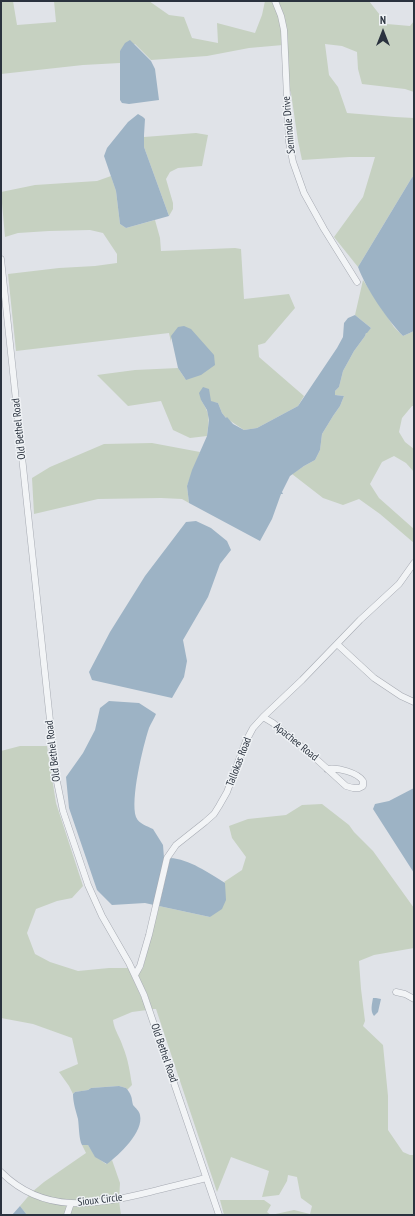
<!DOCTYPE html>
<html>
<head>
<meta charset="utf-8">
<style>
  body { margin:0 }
  #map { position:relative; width:415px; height:1216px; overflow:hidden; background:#e0e3e8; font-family:"PT Sans Narrow",sans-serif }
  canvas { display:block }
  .frame { position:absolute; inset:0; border:2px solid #2a323e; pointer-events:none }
  .north { position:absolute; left:363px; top:12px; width:40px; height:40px; -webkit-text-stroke:3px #eff2f5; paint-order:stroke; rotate:0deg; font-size:11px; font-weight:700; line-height:16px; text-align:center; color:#2a323e }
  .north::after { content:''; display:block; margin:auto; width:14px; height:18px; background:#2a323e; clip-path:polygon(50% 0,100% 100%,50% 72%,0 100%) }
</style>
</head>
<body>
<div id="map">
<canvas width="415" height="1216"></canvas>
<div class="frame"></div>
<div class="north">N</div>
</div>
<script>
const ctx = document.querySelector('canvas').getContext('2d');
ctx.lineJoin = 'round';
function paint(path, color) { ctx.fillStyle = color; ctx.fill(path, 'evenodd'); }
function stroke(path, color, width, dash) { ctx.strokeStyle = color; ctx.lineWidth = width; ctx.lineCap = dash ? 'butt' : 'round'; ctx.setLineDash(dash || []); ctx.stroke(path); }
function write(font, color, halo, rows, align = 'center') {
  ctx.font = font + ' "PT Sans Narrow",sans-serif'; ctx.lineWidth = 3; ctx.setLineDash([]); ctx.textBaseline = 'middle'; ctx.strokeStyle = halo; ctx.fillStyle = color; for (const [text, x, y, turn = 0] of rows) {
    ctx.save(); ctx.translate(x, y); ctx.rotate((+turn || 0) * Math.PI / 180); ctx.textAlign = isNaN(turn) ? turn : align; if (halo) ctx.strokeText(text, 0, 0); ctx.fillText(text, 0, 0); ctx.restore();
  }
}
const green = new Path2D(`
  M1 1H13L17 25 56 22 54 1H149L169 15 184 17 192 38 218 43 217 23 255 33 262 15 265 1H272L279 17 283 45 249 48 207 56 151 60 135 44 120 51V63L83 65 1 74Z
  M278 1H369L387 24 410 26 414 21V92L405 89 362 84 358 69 357 52 342 46 325 44 329 75 338 87 347 113 395 117 414 118V175L411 179 358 267 334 237 363 197 375 157H349L302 160 298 141 291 93 289 88Z
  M196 133 208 135 202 166 178 168 170 172 166 179 173 203V209L169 216 144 147V137Z
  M111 176 116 191 120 224 126 228 155 220 160 238 161 251 235 248 241 249 244 299 289 294 295 308 265 343 258 345 259 357 304 396 298 406 257 428 244 430 226 418 222 413 218 403 201 400C211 415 209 420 207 436L190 438 173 430 161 401 128 406 97 375 135 370 178 368 186 380 171 337V342L169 333 16 351 8 274 59 268 95 266 117 263V254L103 233 90 230 49 231 18 233 5 237 1 192 35 185 97 181Z
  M363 280 394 327 403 336 414 331V406H412L402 418 399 432 405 442 414 449V472L406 463 394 456 382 462 370 484 379 498 414 529V543L380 514 359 499 343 505 323 498 292 474 304 466 315 460 320 450 322 434 333 416 340 406 344 396 335 395V391L339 387 343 371 354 351 365 336 366 332 371 328 355 315Z
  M152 443 200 452 187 486 189 503 182 499 161 498 98 499 34 514 32 478 50 467 104 444Z
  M20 746H47L56 803 83 886 72 898 57 901 36 909 27 933 35 954 50 962 78 971 109 968H128L147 1010 132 1012 113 1020C114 1030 120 1037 123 1047 128 1059 130 1072 132 1085L127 1090 126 1088 119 1086 91 1088 88 1090 75 1092 73 1094 69 1086 59 1072 78 1064 72 1038 33 1024 1 1018V751Z
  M322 804 349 825 354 832 373 851 414 908V948L374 955 359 961 361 989 365 1021 363 1026 383 1045 388 1096V1130L403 1152 410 1155H414V1215H224L220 1200H264L271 1205 267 1212 271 1215 294 1210 310 1214 312 1206 301 1198 297 1177 288 1175 287 1181 279 1195 262 1197 269 1171 231 1157 217 1192 156 1009H152L147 994 138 975 143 968 159 906 210 917 225 883 224 882 242 870 246 857 232 838 229 826 248 819 286 815 302 805Z
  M82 1145H88L95 1156 106 1164 112 1160 120 1183 119 1201 121 1215H27L20 1206 32 1192 44 1182 86 1153Z`);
const water = new Path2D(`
  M130 40 151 61 155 69 159 100 129 104 122 103 120 100V51L125 43Z
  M138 114 143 117 145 119 144 135V147L169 216 126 228 120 224 116 191 104 156 107 148 128 122Z
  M414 175V331L403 336C387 319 366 289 358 267L411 179Z
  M355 315 371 328 367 333H366L365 336 354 351 343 371 339 387 335 391V395L344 396 340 406 333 416 322 434 320 450 315 460 304 466 290 476 282 492 283 494H281L272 519 260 541 189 503 187 486 192 470 207 436 209 420 207 410 201 400 199 393 203 387 209 389 211 401 218 403 222 413 226 418 227 417 233 424 244 430 257 428 298 406 337 348 343 337 344 323 348 318Z
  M184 326 191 329 214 355 215 365 201 375 186 380 178 368 171 336 178 327Z
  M196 521 211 528 227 541 231 550 220 564 208 597 183 640 187 661 184 677 172 698 92 680 89 672 110 632 145 576 186 522Z
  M109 701 139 703 156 714C154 719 151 723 149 728 143 746 130 800 136 817 139 824 147 826 153 829L163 845 164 858 154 905 145 903 112 905 97 890 69 808 66 777 83 753 95 730 100 708Z
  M414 788V873L373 809 375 804 389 801Z
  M170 858C189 859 209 873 225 883L226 900 222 909 210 917 159 906Z
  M373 998H376L381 999 378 1012 374 1016C370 1011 372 1004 373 998Z
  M119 1086 126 1088C128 1090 130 1093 131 1096 132 1098 132 1102 133 1105 136 1109 139 1110 140 1115 144 1132 119 1155 107 1164L95 1157 88 1145H82C79 1140 79 1126 78 1119 76 1111 73 1103 73 1094L75 1092 88 1090 91 1088Z
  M20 1206 27 1215H12Z`);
const minor = new Path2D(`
  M275 1 281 16 284 30 289 142 293 162 304 193 324 229 357 282
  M1 259 56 777 63 811 88 885 102 916 129 963 144 995 219 1215
  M337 644 374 678 401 696 414 702
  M263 717 273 723 313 756 346 786 353 788H359L363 786V781C358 773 338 767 327 769
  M135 975 140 966 149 935 167 858 176 845 205 822 214 814 219 806 227 792 246 741 253 728 263 717 302 680 360 620 399 584 414 563
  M396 992 405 994 414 999
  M1 1172C44 1215 96 1205 150 1192 169 1187 187 1183 206 1178
  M67 1215 71 1203`);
const streetNames = [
  ["Seminole Drive",289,125,-95],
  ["Old Bethel Road",19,429,-96],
  ["Apachee Road",296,742,39],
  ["Old Bethel Road",53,751,-97],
  ["Tallokas Road",239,762,-69],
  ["Old Bethel Road",164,1053,71],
  ["Sioux Circle",100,1200,-7]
];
paint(green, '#c6d1c1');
paint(water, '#9db3c5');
stroke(minor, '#a6aab2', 7);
stroke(minor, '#f2f4f6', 6);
write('11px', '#2a323e', '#eff2f5', streetNames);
</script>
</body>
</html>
